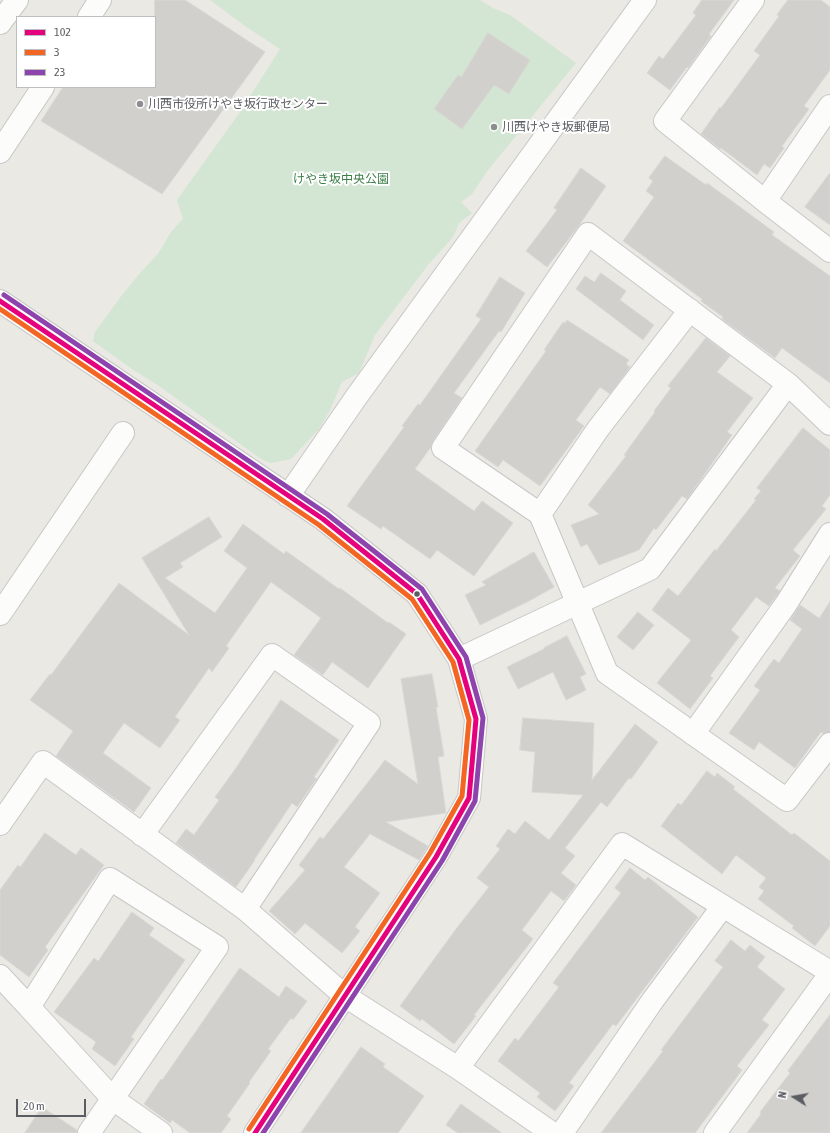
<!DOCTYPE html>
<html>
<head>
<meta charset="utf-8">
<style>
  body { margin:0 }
  #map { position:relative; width:830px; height:1133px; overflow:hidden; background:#eae9e4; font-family:"Asap Condensed",sans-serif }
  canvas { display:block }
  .legend { position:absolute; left:16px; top:16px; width:140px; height:72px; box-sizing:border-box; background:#fff; border:1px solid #bdbec0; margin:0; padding:5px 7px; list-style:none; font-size:12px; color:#5b5d62 }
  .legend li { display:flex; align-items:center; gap:8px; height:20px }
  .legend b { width:20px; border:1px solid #bdbec0 }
  .north { position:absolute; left:774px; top:1077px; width:40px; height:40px; -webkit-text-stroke:3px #fff; paint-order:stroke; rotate:281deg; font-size:11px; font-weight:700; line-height:16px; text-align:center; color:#5b5d62 }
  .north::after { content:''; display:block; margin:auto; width:14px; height:18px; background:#5b5d62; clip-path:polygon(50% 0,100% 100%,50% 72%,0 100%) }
  .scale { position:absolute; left:16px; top:1099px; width:70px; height:18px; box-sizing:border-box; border:2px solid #5b5d62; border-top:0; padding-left:5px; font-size:12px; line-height:14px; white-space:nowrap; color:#5b5d62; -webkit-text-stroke:3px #fff; paint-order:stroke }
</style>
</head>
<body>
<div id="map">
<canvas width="830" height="1133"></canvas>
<ul class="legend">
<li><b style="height:5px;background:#e5007d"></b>102</li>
<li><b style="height:5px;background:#f26522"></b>3</li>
<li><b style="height:5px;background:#8e44ad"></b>23</li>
</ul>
<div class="north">N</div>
<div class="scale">20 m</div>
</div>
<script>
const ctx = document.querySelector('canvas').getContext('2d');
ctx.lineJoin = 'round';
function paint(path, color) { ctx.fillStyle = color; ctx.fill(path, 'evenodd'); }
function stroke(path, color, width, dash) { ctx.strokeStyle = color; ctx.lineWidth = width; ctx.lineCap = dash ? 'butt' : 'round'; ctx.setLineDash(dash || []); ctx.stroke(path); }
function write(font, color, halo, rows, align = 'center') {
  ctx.font = font + ' "Asap Condensed","Noto Sans JP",sans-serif'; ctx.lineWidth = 4; ctx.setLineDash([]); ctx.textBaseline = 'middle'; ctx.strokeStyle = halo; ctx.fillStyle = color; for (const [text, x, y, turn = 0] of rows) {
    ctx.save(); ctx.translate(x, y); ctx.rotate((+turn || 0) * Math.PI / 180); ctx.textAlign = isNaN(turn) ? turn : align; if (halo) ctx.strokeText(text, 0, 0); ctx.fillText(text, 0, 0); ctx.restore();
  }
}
const green = new Path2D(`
  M210 0H480L493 8 510 15 576 63 488 170 472 194 461 202 472 213 459 223 453 237 428 265 375 335 359 373 342 382 329 412 319 429 291 459 271 463 261 459 159 386 132 369 93 341 95 332 122 295 141 272 158 254 171 232 183 219 177 200 240 112 280 49 245 26Z`);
const building = new Path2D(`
  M155 0H185L265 52 162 194 41 121 63 87H155Z
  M702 0H734L709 34 711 36 688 68 687 67 670 90 647 73 659 56 663 59 696 15 693 13Z
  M788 0H821L830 7V70L804 106 809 109 782 146 784 148 770 168 764 164 757 175 721 148 720 149 701 134 720 107 721 108 760 55 754 51 779 16 777 15Z
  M488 33 530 60 509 94 494 85 462 129 434 109 458 75 461 77Z
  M665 156 706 185 707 183 736 204 774 232 772 235 830 276V383L782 348 775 358 722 319 723 317 701 301 702 299 623 241 654 197 646 191 653 181 649 178Z
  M581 168 606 186 578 227 547 267 526 251 557 210 554 208Z
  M830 173V225L805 207Z
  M601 273 626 291 620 300 654 325 643 340 576 289 585 276 594 282Z
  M500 277 525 293 501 332 499 331 454 393 462 398 433 441 431 447 415 469 474 511 482 501 513 523 474 576 437 550 430 559 383 526 381 529 347 506 404 427 402 426 418 404 420 405 481 319 476 316Z
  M567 320 629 360 626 364 630 367 610 394 600 387 576 420 584 426 540 486 503 460 498 467 475 451 546 351 544 350 563 322 565 323Z
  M706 338 730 356 717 372 753 398 727 432 732 435 687 499 682 496 656 530 654 528 639 550 599 565 587 544 581 547 571 525 599 514 588 505 626 456 624 455 655 412 654 411 671 388 668 386Z
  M803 428 830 450V495L822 506 826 509 793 550 800 556 775 588 780 591 769 606 756 597 731 630 739 637 710 676 713 678 690 709 657 683 691 640 652 610 668 588 678 596 715 549 716 551 756 500 754 499 761 491 757 488Z
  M209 517 222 537 180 563 183 567 165 578 215 613 247 568 224 551 243 524 284 554 286 551 339 589 340 588 388 623 389 622 406 634 368 688 332 662 323 675 294 655 321 618 271 582 226 646 229 648 212 672 209 668 175 717 180 720 160 748 124 723 103 753 151 788 134 812 56 756 73 731 30 700 50 674 51 675 119 583 189 635 142 558Z
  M534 552 554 587 529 601 480 625 465 595 486 585 482 582Z
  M830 602V732L824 734 821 732 795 768 759 742 754 750 729 733 760 690 754 686 774 659 779 663 802 629 790 620 800 605 819 618Z
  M638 612 654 625 633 650 617 637Z
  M567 636 586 674 580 677 586 690 566 700 553 672 518 689 507 667 544 649V648Z
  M432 674 438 707H436L444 756 438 757 446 813 386 822 428 846 419 860 370 834 344 867 380 893 355 927 360 931 342 953 305 923 295 934 269 911 305 870 299 865 320 837 323 839 369 781 385 760 418 784 401 679Z
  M281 700 339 740 314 777 317 779 315 781 297 807 292 803 254 860H255L236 887 176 843 186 829 194 835 219 800 215 797 236 768Z
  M523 718 594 723 592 780 635 724 658 742 631 779 629 778 607 807 601 802 565 848 575 856 561 873 576 885 564 901 551 891 522 930 533 939 474 1015 476 1016 454 1044 422 1019 420 1021 400 1006 456 929 489 887 477 878 500 849 496 846 508 829 515 834 525 821 549 840 583 795 532 792 535 752 520 750Z
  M707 771 715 777 717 773 735 787 733 789 792 835 794 833 830 861V926L815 946 792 928 794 926 758 899 764 891 759 887 766 878 736 855 722 874 661 826 678 803 681 805Z
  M45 833 76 855 81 848 104 865 45 947 48 950 29 977 0 955V890L18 865 20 867Z
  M630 868 645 880 648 877 698 917 616 1026 613 1024 569 1083 574 1086 555 1111 537 1097 540 1093 498 1061 515 1038 518 1041 559 987 553 983 621 893 615 888Z
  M132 912 154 928 149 935 185 960 131 1037 134 1039 115 1066 92 1049 96 1042 54 1012 94 958 98 961Z
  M731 940 745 951 750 945 765 957 757 967 785 989 762 1020 769 1025 737 1066 742 1070 695 1133H601L663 1051 661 1050 723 967 715 961Z
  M240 968 279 997 286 986 307 1001 293 1020 291 1018 268 1049 271 1051 249 1082 250 1083 227 1116 231 1119 221 1133H190L172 1120 170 1123 144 1104 161 1079 162 1080Z
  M830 1015V1133H747L761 1114 760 1112 790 1073 788 1071Z
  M361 1047 385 1064 383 1067 424 1096 398 1133H301Z
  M461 1104 502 1133H458L446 1125Z
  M42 1107 77 1130V1133H25Z`);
const minor = new Path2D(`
  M753 0 665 121 765 201 830 106
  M89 17 100 0
  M0 23 17 0
  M0 152 43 87
  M765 201 830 251
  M0 301 323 519 417 594 459 659 476 719 469 798 436 857 255 1133
  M830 424 788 384 588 234 443 448 540 514 607 673 787 800 830 744
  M288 496 357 396 645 0
  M540 514 598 429 690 310
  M0 614 123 433
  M459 659 650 569 788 384
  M693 734 786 604 830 534
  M0 824 43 762 245 909 345 996 458 1068 552 1133
  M142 835 272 655 369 723 245 909
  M0 976 29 1007 110 879 217 947 89 1133
  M29 1007 113 1099 161 1133
  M458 1068 622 844 830 972
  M562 1133 653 1000 723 906
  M715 1133 830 974`);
const bus1 = new Path2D(`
  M0 301 323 519 417 594 459 659 476 719 469 798 436 857 255 1133`);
const bus2 = new Path2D(`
  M0 309 319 525 412 599 453 662 469 720 462 796 430 853 249 1129`);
const bus3 = new Path2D(`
  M4 295 327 514 422 589 466 657 483 718 475 801 442 861 263 1133`);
const markers = [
  [140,104,4,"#8d8e90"],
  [494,127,4,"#8d8e90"],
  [417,594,3.5,"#5b5d62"]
];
const poiNames = [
  ["川西市役所けやき坂行政センター",148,104],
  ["川西けやき坂郵便局",502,127]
];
const parkNames = [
  ["けやき坂中央公園",341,179]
];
paint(green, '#d3e5d3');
paint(building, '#d1d0cd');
stroke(building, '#d9d8d4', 1);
stroke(minor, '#c7c7c7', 24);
stroke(minor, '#fcfcfb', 22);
stroke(bus1, '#e5007d', 5);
stroke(bus2, '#f26522', 5);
stroke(bus3, '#8e44ad', 5);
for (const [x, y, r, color] of markers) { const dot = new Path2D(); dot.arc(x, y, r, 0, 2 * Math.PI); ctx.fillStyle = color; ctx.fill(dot); stroke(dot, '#fff', 1.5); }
write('12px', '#5b5d62', '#fff', poiNames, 'left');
write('12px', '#3c7f47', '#fff', parkNames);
</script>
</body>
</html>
